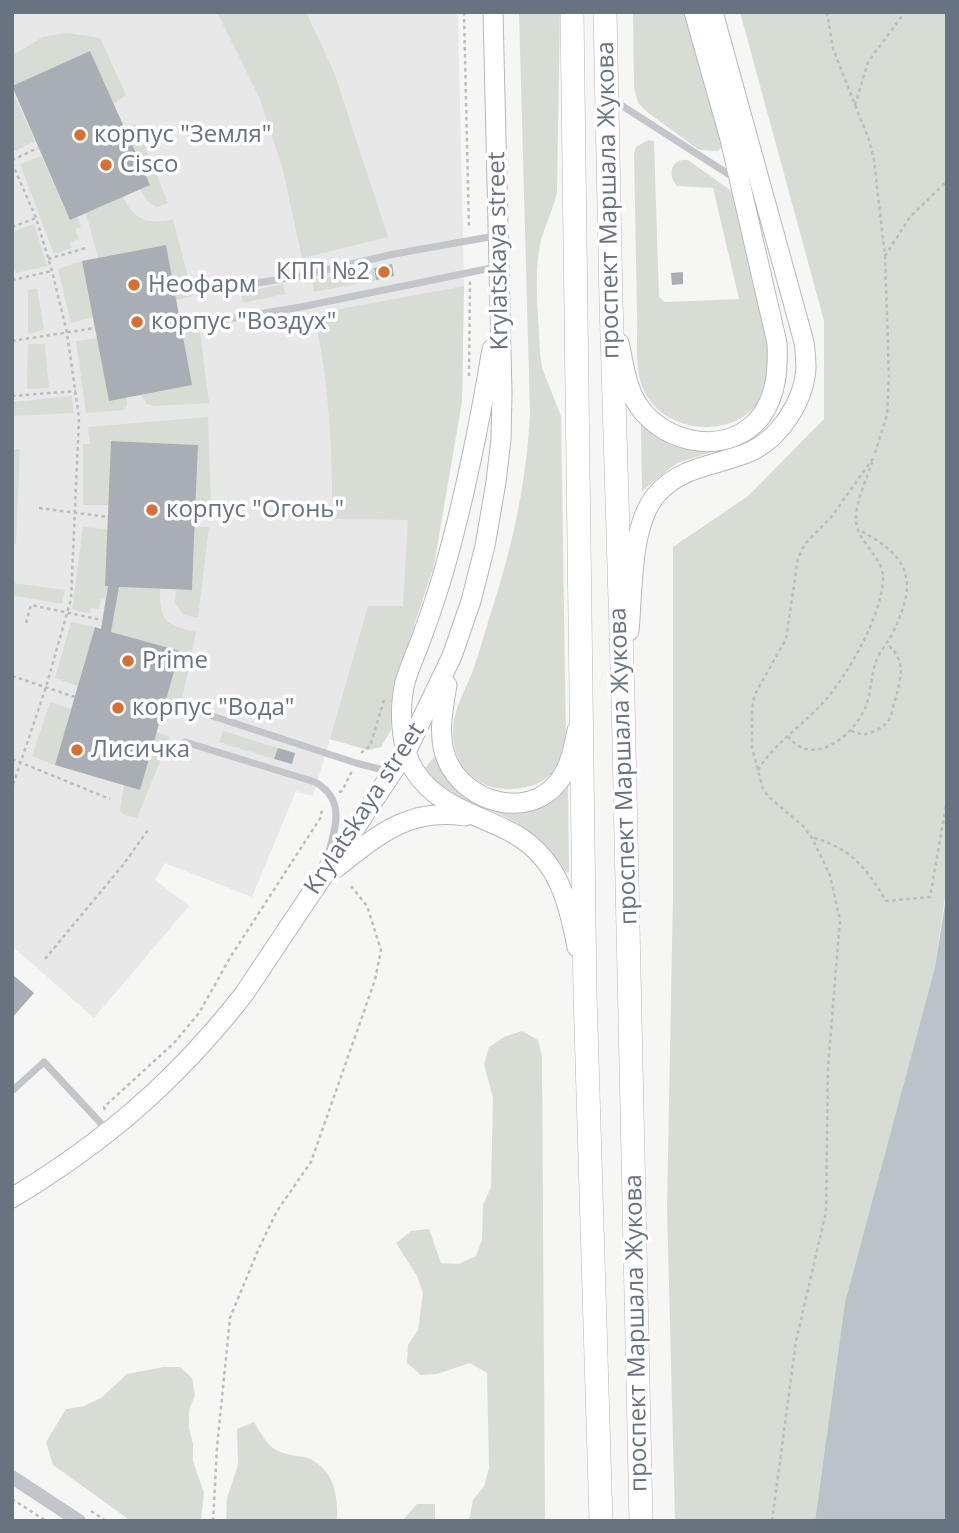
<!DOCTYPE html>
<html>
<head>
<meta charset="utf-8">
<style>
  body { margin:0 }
  #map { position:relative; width:959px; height:1533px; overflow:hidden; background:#f6f7f4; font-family:"Open Sans",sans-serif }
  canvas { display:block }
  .frame { position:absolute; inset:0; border:14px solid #687382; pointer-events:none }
</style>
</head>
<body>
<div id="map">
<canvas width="959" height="1533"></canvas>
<div class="frame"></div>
</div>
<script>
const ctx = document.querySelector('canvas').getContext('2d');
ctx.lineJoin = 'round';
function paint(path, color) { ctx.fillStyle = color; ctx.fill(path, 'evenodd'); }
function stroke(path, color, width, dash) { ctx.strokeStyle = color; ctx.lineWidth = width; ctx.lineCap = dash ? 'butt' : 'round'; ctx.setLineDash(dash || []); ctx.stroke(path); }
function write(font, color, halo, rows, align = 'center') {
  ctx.font = font + ' "Open Sans",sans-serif'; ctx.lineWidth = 7; ctx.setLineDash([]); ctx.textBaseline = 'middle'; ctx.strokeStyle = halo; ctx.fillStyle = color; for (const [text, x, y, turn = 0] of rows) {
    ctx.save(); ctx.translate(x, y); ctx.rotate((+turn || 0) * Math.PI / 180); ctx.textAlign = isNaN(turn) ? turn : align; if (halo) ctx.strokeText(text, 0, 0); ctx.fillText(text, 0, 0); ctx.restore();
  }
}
const built = new Path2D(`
  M12 12H458L464 286 462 401 434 565 392 693 391 730 381 747 368 750 330 739 313 796 296 791 252 897 165 863 155 880 189 906 94 1018 12 946Z`);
const green = new Path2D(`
  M217 12H306L334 72 388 237 302 258 283 170 260 99Z
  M519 12H560L557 192C553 212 542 230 539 250 534 283 539 320 540 353L542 368 561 416 566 742C562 754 559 767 549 776 542 783 531 786 521 788 481 795 451 769 453 728 454 709 465 690 472 673 478 656 483 639 488 622 511 552 526 488 530 414Z
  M633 12H685L721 140V148L718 151 699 150 647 112 638 103 634 88Z
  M740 12H947V883L935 967 845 1302 815 1521H675L667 1208 673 893V547L748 496 824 419V321Z
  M67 33 100 38 126 95 113 104 90 51 12 86V56L16 53 43 37Z
  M12 90 35 141 13 152 12 150Z
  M136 124 168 203 157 207C134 199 130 151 125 129Z
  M648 140 654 141 659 297 665 302 739 299 713 188 677 186C667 175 671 158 688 160L733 192 768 345C769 358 771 374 767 387 748 441 665 439 643 389 634 367 638 337 637 314 636 261 635 207 634 153L636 147Z
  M41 156 70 220 77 217 81 227 75 229 79 239 70 242 72 248 54 254 20 164Z
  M123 197C133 219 149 226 173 219L193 296 176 300 166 245 98 258 86 213Z
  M34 224 47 266 16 273 12 263V232Z
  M82 261 93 317 71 323 58 269Z
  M374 268 376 280 314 292 312 280Z
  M283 284 285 294 243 303 241 293Z
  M464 286 462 401 434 565 392 693 391 730 381 747 368 750 330 739 368 606H403L408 520 332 519C333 449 329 382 314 314Z
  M37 288 44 330 28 334V290Z
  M199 324 209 403 155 406 147 404 141 395 181 327Z
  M97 338 109 400 126 397 127 405 124 410 86 413 76 341Z
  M28 344H45L49 388 27 389Z
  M72 396 74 413 12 416V402Z
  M208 417 211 504 196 505 198 445 112 441 109 505H83V444H90L88 427Z
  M641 425H644L715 451 677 463 642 491Z
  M12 449H20L16 544 12 543Z
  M83 527 108 529 105 586H108L105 599 101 598 99 609 91 608 90 613 72 610Z
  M195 527H209L198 618 184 615 175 603 176 590H192Z
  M12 583 65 590 62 604 12 595Z
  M119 587 160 589C159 621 166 625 196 632L180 710 164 706 179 651 111 632Z
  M71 622 95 627 78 686 55 678Z
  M50 702 71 709 55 765 32 756Z
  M223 731 278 748 274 759 219 742Z
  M156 732 170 737 137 818 125 815 120 811 124 785Z
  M436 755 447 780 478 803 568 787 569 872 566 873C555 851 530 829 508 818 477 804 446 799 425 768Z
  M522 1031 538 1040 542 1056 545 1521H469L473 1500 484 1486 489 1468 487 1373 470 1363 437 1374 421 1375 407 1363 408 1345 418 1330 423 1293 417 1276 396 1243 411 1231 429 1229 441 1263 459 1264 476 1256 482 1240 483 1205 491 1187 493 1098 484 1064 489 1047 504 1037Z
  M163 1367H180L192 1378 195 1395 189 1410V1428L193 1444V1461L204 1493 201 1521H131L53 1465 46 1442 66 1409 84 1406 101 1398 127 1374Z
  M254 1422C260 1432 267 1446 278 1451 288 1456 301 1455 310 1459 335 1471 338 1497 337 1521H226L227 1498 238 1465 237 1429Z
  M417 1504H435V1521H402Z`);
const water = new Path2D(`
  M947 891V1521H815L845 1302 935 967Z`);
const building = new Path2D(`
  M90 51 150 185 70 220 12 86Z
  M166 245 192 385 109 401 82 261Z
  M392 264 394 276 376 280 374 268Z
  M683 272V284L672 285 671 273Z
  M111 441 198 445 192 590 119 587 111 632 180 651 140 790 55 765 95 627 101 629 108 586H105Z
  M278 748 295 753 292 764 274 759Z
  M12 974 34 993 12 1018Z`);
const path = new Path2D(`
  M464 12 469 229
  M827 12 833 49 869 140 874 160 885 256 889 376 887 415 874 456
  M855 105 868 62 905 12
  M12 160 38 148
  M12 163 36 218 52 271 67 333 79 418 71 599 46 687 12 788
  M12 227 36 218
  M885 256 910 217 947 181
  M48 259 86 248
  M12 280 52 271
  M12 341 95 328
  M469 376 470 281
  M12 396 76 391
  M39 508 108 517
  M26 623 31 605 102 620
  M12 676 75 697
  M851 731 864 735C872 732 883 729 888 721 892 716 893 706 895 700 901 678 907 660 887 644
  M788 736C813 770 855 734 866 706 871 692 871 678 875 664 878 654 886 645 891 636 917 585 914 559 861 531
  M361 753 370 746 384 700
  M12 759 110 799
  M758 770C774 744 800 727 821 705 847 677 880 619 883 581 885 556 856 543 856 519 856 500 867 479 872 462
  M339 792 342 791 352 771
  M814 838C851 848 867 869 886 901L930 897 947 800
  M45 959 123 865 148 830
  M105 1110 104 1107 174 1043 199 1013 231 956 321 817 322 807
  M12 1499 46 1521
  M91 1511 106 1521
  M213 1521 217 1447 230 1318 259 1248 277 1211 311 1162 375 980 381 950 367 906 351 886
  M772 1521 796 1341 826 1212 828 1067 840 920 830 875 812 838 803 826 769 797 763 789 752 748V707L755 694 786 639 798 558 805 544 832 516 874 457`);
const lane = new Path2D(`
  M610 98 736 179
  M204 291 296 277 394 254 495 236
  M209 322 301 307 496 267
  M194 710 356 763 391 772
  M185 742 315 782C347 800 335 829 327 858
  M12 1091 44 1062 108 1131`);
const street = new Path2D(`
  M12 1477 79 1521`);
const secondary = new Path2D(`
  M619 343C624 364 626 387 638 405 665 446 731 457 762 415 777 393 778 368 777 343L730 139 694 12
  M492 349C480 421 465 496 445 567 438 592 429 618 420 642 415 655 409 669 405 682 399 708 400 747 414 770 436 805 473 813 507 830 556 854 568 898 577 947
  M629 631C633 591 630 527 656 495 681 466 715 466 747 453 779 440 804 402 806 368 806 360 805 350 804 342L713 12
  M447 685C443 709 437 737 447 760 465 803 529 821 559 781 570 767 574 747 577 730
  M336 868C377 836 408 807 465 816
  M12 1198C106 1141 176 1081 244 994L406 752 452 656 471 601 485 546 496 482 501 439 502 393 493 12`);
const primary = new Path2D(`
  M572 12 585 993 601 1521
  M605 12 611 301 623 698 641 1521`);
const markers = [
  [80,135,7,"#d67035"],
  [106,165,7,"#d67035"],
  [384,272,7,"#d67035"],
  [134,285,7,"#d67035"],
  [137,322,7,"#d67035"],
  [152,510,7,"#d67035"],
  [128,661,7,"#d67035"],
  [118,708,7,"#d67035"],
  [77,750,7,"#d67035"]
];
const poiNames = [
  ["корпус \"Земля\"",94,135],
  ["Cisco",120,165],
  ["КПП №2",370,272,"right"],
  ["Неофарм",148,285],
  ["корпус \"Воздух\"",151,322],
  ["корпус \"Огонь\"",166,510],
  ["Prime",142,661],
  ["корпус \"Вода\"",132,708],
  ["Лисичка",91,750]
];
const streetNames = [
  ["проспект Маршала Жукова",609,200,-91],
  ["Krylatskaya street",499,251,-91],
  ["проспект Маршала Жукова",624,766,-92],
  ["Krylatskaya street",365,809,-57],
  ["проспект Маршала Жукова",637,1333,-91]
];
paint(built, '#e7e8e7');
paint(green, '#d7ddd5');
paint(water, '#bac3c8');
paint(building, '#a9aeb5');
stroke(secondary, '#b5b8bd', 21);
stroke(primary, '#b4b7bb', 24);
stroke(path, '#babcbf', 2.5, [3.5, 3.5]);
stroke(lane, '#c2c5c9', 7);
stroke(street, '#c2c5c9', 14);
stroke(secondary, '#fff', 19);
stroke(primary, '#fff', 23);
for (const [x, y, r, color] of markers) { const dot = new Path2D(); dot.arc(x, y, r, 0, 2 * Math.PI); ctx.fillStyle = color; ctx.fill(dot); stroke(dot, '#fff', 2.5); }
write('24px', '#687382', '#fff', poiNames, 'left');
write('24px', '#687382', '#fff', streetNames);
</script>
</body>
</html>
